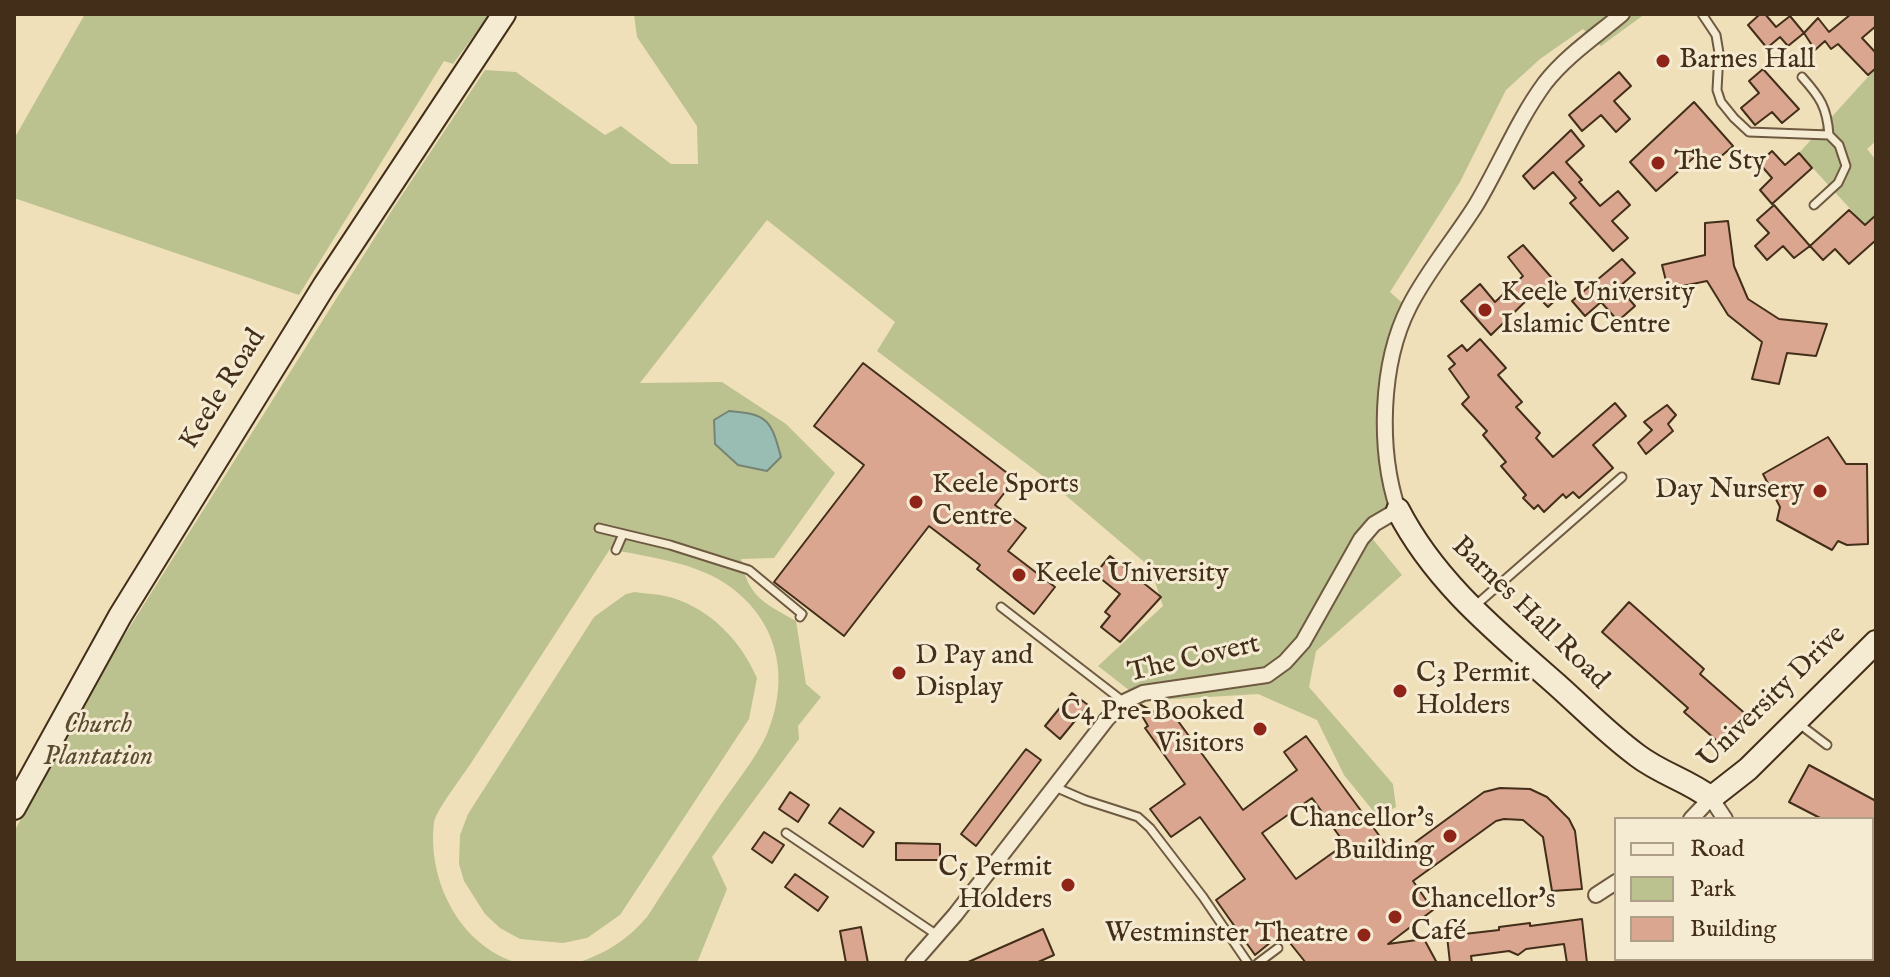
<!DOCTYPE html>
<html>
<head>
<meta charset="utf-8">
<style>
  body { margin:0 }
  #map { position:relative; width:1890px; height:977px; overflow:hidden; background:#f0e0ba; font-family:"IM FELL English",serif }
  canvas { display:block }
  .frame { position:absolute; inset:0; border:16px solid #422e19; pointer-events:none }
  .legend { position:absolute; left:1614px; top:817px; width:260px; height:144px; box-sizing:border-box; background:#f5ebd2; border:2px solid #ad9f88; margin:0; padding:10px 14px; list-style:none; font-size:24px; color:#422e19 }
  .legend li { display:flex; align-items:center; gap:16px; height:40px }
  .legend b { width:40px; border:2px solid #ad9f88 }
</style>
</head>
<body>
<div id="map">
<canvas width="1890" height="977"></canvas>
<div class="frame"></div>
<ul class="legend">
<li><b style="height:10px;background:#f5ebd2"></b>Road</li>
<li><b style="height:22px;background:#bbc28f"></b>Park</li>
<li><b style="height:22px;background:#daa690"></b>Building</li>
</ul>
</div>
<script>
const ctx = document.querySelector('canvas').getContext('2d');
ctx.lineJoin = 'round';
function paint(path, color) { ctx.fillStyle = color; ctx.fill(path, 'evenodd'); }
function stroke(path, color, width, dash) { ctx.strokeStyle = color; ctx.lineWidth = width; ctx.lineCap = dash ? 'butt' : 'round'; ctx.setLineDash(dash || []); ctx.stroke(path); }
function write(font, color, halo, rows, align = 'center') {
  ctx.font = font + ' "IM FELL English",serif'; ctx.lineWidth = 6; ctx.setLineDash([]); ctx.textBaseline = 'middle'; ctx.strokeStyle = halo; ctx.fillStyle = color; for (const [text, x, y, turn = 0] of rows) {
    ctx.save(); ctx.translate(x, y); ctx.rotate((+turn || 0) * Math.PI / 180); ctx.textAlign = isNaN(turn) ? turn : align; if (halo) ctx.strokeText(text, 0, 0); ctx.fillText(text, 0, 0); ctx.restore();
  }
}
const green = new Path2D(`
  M85 14H490L453 64 444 61 299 295 14 198V139Z
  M634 14H1645L1601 46 1583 29 1540 59 1506 90 1460 182 1390 292 1408 308 1386 410 1398 510 1367 532 1402 575 1316 651 1309 687 1393 784 1396 807 1378 817 1344 775 1317 720 1258 694 1143 701 1098 666 1163 606 1155 582 1143 561 1044 477 877 351 895 322 767 220 640 383 722 382 786 424 835 473 774 558 741 559C748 597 764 603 796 621L806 684 821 697 798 726 799 739 712 857 727 889 697 963H577C606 953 626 941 647 917 670 881 694 845 717 810 733 786 755 760 767 734 791 677 778 619 726 584 694 562 647 557 610 549 565 619 519 690 473 760 465 773 436 810 434 822 427 881 460 946 518 963H14V832L85 698 394 207 485 70 516 72 605 135 621 126 671 164H698L697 126 637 37Z
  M1876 68V141L1867 149 1876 160V214L1865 225 1799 153Z
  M635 592C647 594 661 594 673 598 711 610 741 641 757 678L749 719 620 915 587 938 563 943 520 939 500 928 485 914 464 881 459 864 460 835 468 814 594 617 626 594Z`);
const water = new Path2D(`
  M729 411C768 414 771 420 781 457L767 471 738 465 715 444 714 420Z`);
const building = new Path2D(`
  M1760 14H1765L1776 27 1790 16 1804 33 1788 46 1780 37 1767 48 1748 25Z
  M1851 14H1876V26L1862 38 1876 53V68L1868 75 1838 44 1831 49 1825 41 1815 50 1804 33 1818 18 1829 32Z
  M1763 69 1799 109 1782 123 1772 112 1755 125 1741 108 1759 93 1749 81Z
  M1619 72 1631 86 1614 101 1630 119 1616 132 1601 115 1582 131 1569 115Z
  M1694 102 1733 146 1710 166 1699 153 1656 191 1630 162Z
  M1571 130 1584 146 1566 162 1582 180 1579 182 1600 206 1618 191 1630 205 1612 221 1628 238 1613 251 1570 203 1576 198 1553 172 1534 189 1523 176Z
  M1772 151 1785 165 1799 153 1812 168 1772 204 1760 190 1772 178 1759 163Z
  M1774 205 1810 246 1794 258 1783 246 1767 260 1755 246 1769 233 1757 220Z
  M1849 210 1865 225 1876 215V240L1849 264 1835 249 1823 260 1810 246Z
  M1728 221 1734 266 1748 299 1779 319 1827 324 1816 356 1787 353 1779 384 1752 379 1762 342 1728 315 1707 281 1668 289 1662 265 1705 255V223Z
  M1523 245 1564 292 1548 307 1534 293 1491 335 1461 301 1480 284 1495 302 1523 276 1508 257Z
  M1622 259 1635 273 1619 287 1635 306 1618 321 1601 302 1585 316 1572 301Z
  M1480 339 1506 368 1498 375 1522 402 1516 407 1540 433 1536 438 1553 457 1615 403 1626 416 1593 445 1613 468 1579 498 1573 492 1566 498 1563 494 1544 512 1538 505 1534 509 1523 498 1526 495 1501 466 1506 462 1483 435 1487 431 1462 404 1469 397 1449 369 1455 364 1448 356 1462 345 1467 351Z
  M863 363 1015 479 995 505 1026 528 1008 551 1055 587 1034 614 977 569 980 565 929 526 844 636 774 582 864 465 814 426Z
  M1667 405 1676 415 1668 424 1673 431 1646 454 1638 443 1652 430 1644 422Z
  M1828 437 1846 464H1867L1868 544 1847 545 1838 541 1832 550 1777 520 1780 507 1763 474Z
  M1110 556 1161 597 1120 642 1101 627 1110 616 1105 612 1120 594 1095 574Z
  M1629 602 1704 669 1700 674 1749 717 1723 746 1684 712 1688 708 1602 632Z
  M1072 693 1088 705 1060 739 1045 726Z
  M1141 705 1162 716 1170 710 1243 810 1297 770 1284 752 1306 736 1395 857 1484 792 1500 788 1530 789 1547 797 1569 819 1575 831 1582 889 1552 891 1543 837 1523 820 1504 819 1496 821 1413 881 1433 910 1388 944 1424 939 1437 963H1306L1282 933 1255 955 1216 900 1245 879 1200 817 1171 837 1150 809 1185 784 1145 728 1148 726 1137 707ZM1312 798 1345 844 1296 879 1262 833Z
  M1026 749 1041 760 976 846 961 834Z
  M1809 765 1876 801V819H1822L1789 802Z
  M790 792 809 805 798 822 779 809Z
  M840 808 874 832 863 847 829 823Z
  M764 832 784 845 772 863 752 849Z
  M896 843 940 844V860H896Z
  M795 874 828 897 818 911 785 887Z
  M1582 919 1587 963H1567L1564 944 1526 949 1518 955 1509 951 1471 956 1472 963H1450L1447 936 1499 930V927L1530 923V926Z
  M861 927 868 963H846L840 931Z
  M1043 929 1054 955 1036 963H966Z`);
const lane = new Path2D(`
  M1702 14 1716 35 1719 53 1717 90 1721 102 1734 118 1749 132 1829 135 1839 145 1846 166 1838 183 1814 205
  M1802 77C1820 97 1827 107 1829 135
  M599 528 670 545 749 570 802 614 800 617
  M616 550 623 534
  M1476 605 1622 477
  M1001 607 1124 702
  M1798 723 1827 745
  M1055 787 1085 800 1138 817 1150 828 1203 897 1248 963
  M786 833 937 935
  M1725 959 1726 963
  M1785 959 1789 963
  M1258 963 1278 948`);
const street = new Path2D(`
  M1691 819 1711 798 1725 819
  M1596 895 1616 882
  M1872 913 1876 915
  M913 963 955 915 1107 719 1124 702 1143 693 1267 675 1285 662 1303 642 1361 539 1374 524 1398 510C1378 450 1380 364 1409 307 1427 271 1454 240 1476 205 1500 165 1517 121 1545 83 1566 56 1596 36 1622 14`);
const secondary = new Path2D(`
  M1398 510C1435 582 1496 631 1556 684 1583 708 1609 735 1638 756 1662 774 1687 780 1711 798L1748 769 1876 642
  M14 808 120 616 324 286 504 14`);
const markers = [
  [1663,61,8,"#8f2418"],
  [1658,163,8,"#8f2418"],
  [1485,310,8,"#8f2418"],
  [1820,491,8,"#8f2418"],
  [916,502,8,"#8f2418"],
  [1019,575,8,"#8f2418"],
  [899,673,8,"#8f2418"],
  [1400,691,8,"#8f2418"],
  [1260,729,8,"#8f2418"],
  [1450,836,8,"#8f2418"],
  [1068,885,8,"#8f2418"],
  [1395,917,8,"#8f2418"],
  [1364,935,8,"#8f2418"]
];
const poiNames = [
  ["Barnes Hall",1679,61],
  ["The Sty",1674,163],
  ["Keele University",1501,294],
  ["Islamic Centre",1501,326],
  ["Keele Sports",932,486],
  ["Centre",932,518],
  ["Day Nursery",1804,491,"right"],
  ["Keele University",1035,575],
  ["D Pay and",915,657],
  ["Display",915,689],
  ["C3 Permit",1416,675],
  ["Holders",1416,707],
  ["C4 Pre-Booked",1244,713,"right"],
  ["Visitors",1244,745,"right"],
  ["Chancellor's",1434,820,"right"],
  ["Building",1434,852,"right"],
  ["C5 Permit",1052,869,"right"],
  ["Holders",1052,901,"right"],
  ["Chancellor's",1411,901],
  ["Café",1411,933],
  ["Westminster Theatre",1348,935,"right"]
];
const streetNames = [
  ["Keele Road",224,390,-58],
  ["Barnes Hall Road",1529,614,44],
  ["The Covert",1194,660,-13],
  ["University Drive",1773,698,-44]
];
const parkNames = [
  ["Church",98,726],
  ["Plantation",98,758]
];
paint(green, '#bbc28f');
paint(water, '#9abdb3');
stroke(water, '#778475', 2);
paint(building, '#daa690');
stroke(building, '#422e19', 2);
stroke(lane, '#6e5a41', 11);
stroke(street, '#6e5a41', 18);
stroke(secondary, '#422e19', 26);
stroke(lane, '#f5ebd2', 7);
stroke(street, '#f5ebd2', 14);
stroke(secondary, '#f5ebd2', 22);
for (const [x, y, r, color] of markers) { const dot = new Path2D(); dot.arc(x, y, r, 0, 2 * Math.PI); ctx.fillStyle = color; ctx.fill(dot); stroke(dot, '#f5ebd2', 3); }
write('28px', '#422e19', '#f5ebd2', poiNames, 'left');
write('28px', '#422e19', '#f5ebd2', streetNames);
write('italic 28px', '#5a4c31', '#f5ebd2', parkNames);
</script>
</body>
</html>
